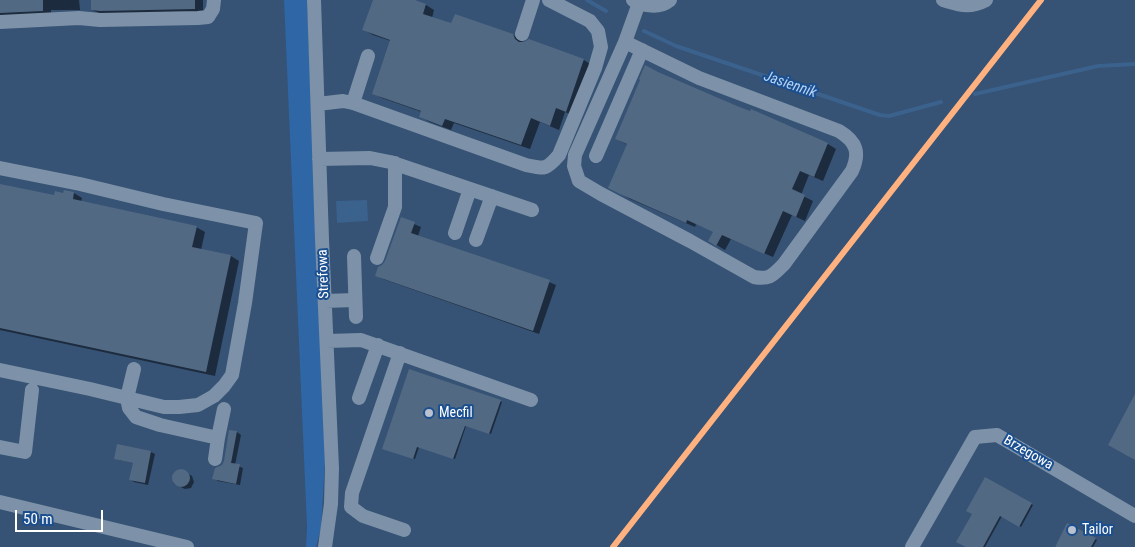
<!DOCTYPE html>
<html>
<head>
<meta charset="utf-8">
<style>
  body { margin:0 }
  #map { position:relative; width:1135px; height:547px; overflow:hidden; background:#365274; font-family:"Roboto Condensed",sans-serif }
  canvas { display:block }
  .scale { position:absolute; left:15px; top:510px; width:88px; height:22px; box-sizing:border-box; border:2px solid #fff; border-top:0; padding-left:6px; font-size:15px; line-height:18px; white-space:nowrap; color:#fff; -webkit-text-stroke:4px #1b4f8f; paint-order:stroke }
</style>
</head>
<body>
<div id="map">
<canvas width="1135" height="547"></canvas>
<div class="scale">50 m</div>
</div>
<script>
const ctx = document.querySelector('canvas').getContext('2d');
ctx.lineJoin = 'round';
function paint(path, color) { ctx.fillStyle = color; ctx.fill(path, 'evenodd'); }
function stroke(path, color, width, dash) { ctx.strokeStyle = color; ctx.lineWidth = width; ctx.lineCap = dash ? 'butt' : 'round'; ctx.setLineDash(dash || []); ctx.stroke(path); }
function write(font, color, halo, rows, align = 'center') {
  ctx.font = font + ' "Roboto Condensed",sans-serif'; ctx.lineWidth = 4; ctx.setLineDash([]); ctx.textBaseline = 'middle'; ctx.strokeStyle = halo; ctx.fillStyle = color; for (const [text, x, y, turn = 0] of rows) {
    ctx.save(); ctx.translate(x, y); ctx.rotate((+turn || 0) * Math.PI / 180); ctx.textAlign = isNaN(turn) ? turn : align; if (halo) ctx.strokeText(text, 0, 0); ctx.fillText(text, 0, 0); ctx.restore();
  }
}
const green = new Path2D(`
  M284 0H307L325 462 321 528 316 547H306L307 527Z`);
const water = new Path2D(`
  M367 200 368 221 337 223 336 201Z`);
const shadow = new Path2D(`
  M0 0H79L80 10H51V15L0 18Z
  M92 0H203V13L101 14 92 10Z
  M374 0H411L426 5 434 10 432 18 452 25 513 35 522 41 523 44 584 60 592 65 575 116 565 112 559 130 540 122 530 149 454 123 451 130 430 122 421 117 422 112 382 98 373 93 391 41 373 35 364 30Z
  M751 111 828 144 836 149 823 181 809 175 801 195 813 201 805 221 792 215 773 257 731 239 725 250 710 241 714 232 696 224 695 227 630 199 610 187 628 145 616 139 750 113Z
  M0 185 55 196 74 193 82 198 81 202 196 227 205 232 201 250 231 256 239 261 215 376 0 330Z
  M402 219 421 227 418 236 549 282 556 285 539 334 383 279 376 275 386 262Z
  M410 370 502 402 491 434 466 426 455 459 419 447 415 459 385 449Z
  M230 431 237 432 241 435 235 465 243 468 240 485 218 481 214 478 225 461Z
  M118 445 151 452 155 454 148 485 134 482 131 480 134 463 119 460 115 458Z
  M182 470 192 476 194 482 191 488 185 489 174 484 173 478 176 472Z
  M986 479 1033 505 1021 527 1002 516 985 547H968Z
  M1068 524 1097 540 1093 547H1055Z`);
const stream = new Path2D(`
  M587 0 606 11
  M644 31 676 46 880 115 889 116 941 102
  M975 94 1098 66 1135 64`);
const building = new Path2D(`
  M0 0H43V11L0 13Z
  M91 0H195V9L100 11 91 10Z
  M373 0H415L426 4 423 14 451 23 455 14 513 34 515 39 519 42H524L529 39 584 59 566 112 556 108 550 126 531 118 521 145 445 119 442 126 419 117 421 111 372 94 390 40 362 30Z
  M645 65 658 72 737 106 750 111 751 109 828 143 814 177 800 171 792 189 805 195 796 217 783 211 764 254 722 235 716 246 708 241 713 232 687 220 686 223 620 194 608 188 627 144 615 139 640 80 639 79Z
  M0 184 54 195 55 191 63 193 64 190 74 192 73 199 197 226 192 247 231 255 206 372 0 328Z
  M401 217 415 222 411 233 550 280 533 331 375 276 378 267 382 265 385 261Z
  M409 369 501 400 489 434 465 426 453 459 417 447 413 459 382 449Z
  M1135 394V460L1108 445Z
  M229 430 237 431 231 463 240 464 236 484 212 479 215 468 222 465 224 461Z
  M117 444 151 451 145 483 129 480 133 463 114 459Z
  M172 478a9 9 0 1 1 18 0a9 9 0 1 1-18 0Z
  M985 477 1032 503 1019 527 1000 516 983 547H966L956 542 972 514 966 511Z
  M1067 523 1096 538 1091 547H1055Z`);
const minor = new Path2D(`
  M314 0 322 239 332 468 331 504 325 547
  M633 0C644 6 659 9 670 0
  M943 0C960 5 969 9 986 0
  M0 22 79 18 100 20 198 18 208 17 213 9 214 0
  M522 34 533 0
  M625 42 699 78 839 131C857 142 860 153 852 171L784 264C773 275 770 280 754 277L690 241 601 194 579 181 574 166 575 155 625 42 639 3
  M353 103 368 56
  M318 104 343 101 353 103 526 165C545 169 546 170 559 155L595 68 601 47 598 31 590 21 549 0
  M596 156 642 50
  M319 159 370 158 390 162 532 210
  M0 168 80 184 163 204 256 223 245 303 232 375 224 386 214 396 198 405 179 407H164L90 389 0 370
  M455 233 470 189
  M476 240 492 196
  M354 256 356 317
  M377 258 395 207V163
  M325 301 355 300
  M327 341 361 340 531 400
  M400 353 352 493 351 507 363 516 404 530
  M134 369 127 398 129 408 136 417 160 425 218 438 224 409
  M359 398 378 345
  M0 447 25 452 32 390
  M215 459 218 438
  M0 502 187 547
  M912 547 975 437 997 435 1135 516`);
const rail1 = new Path2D(`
  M613 547 1041 0`);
const markers = [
  [429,413,5,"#b9c2ce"],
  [1072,530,5,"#b9c2ce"]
];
const streetNames = [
  ["Strefowa",324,274,-92],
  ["Brzegowa",1028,453,30]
];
const poiNames = [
  ["Mecfil",439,413],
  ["Tailor",1082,530]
];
const waterNames = [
  ["Jasiennik",790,85,19]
];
paint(green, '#2f66a5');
paint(water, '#3b618d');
paint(shadow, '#0007');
stroke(stream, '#3b618d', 4);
paint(building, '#526984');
stroke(minor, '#7d92a8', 14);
stroke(rail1, '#ffb280', 6);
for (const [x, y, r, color] of markers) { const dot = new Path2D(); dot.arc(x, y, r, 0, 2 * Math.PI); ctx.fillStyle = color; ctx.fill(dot); stroke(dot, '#1b4f8f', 2); }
write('14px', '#fff', '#1b4f8f', streetNames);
write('14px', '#fff', '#1b4f8f', poiNames, 'left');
write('italic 15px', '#b5d3f5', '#1b4f8f', waterNames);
</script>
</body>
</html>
